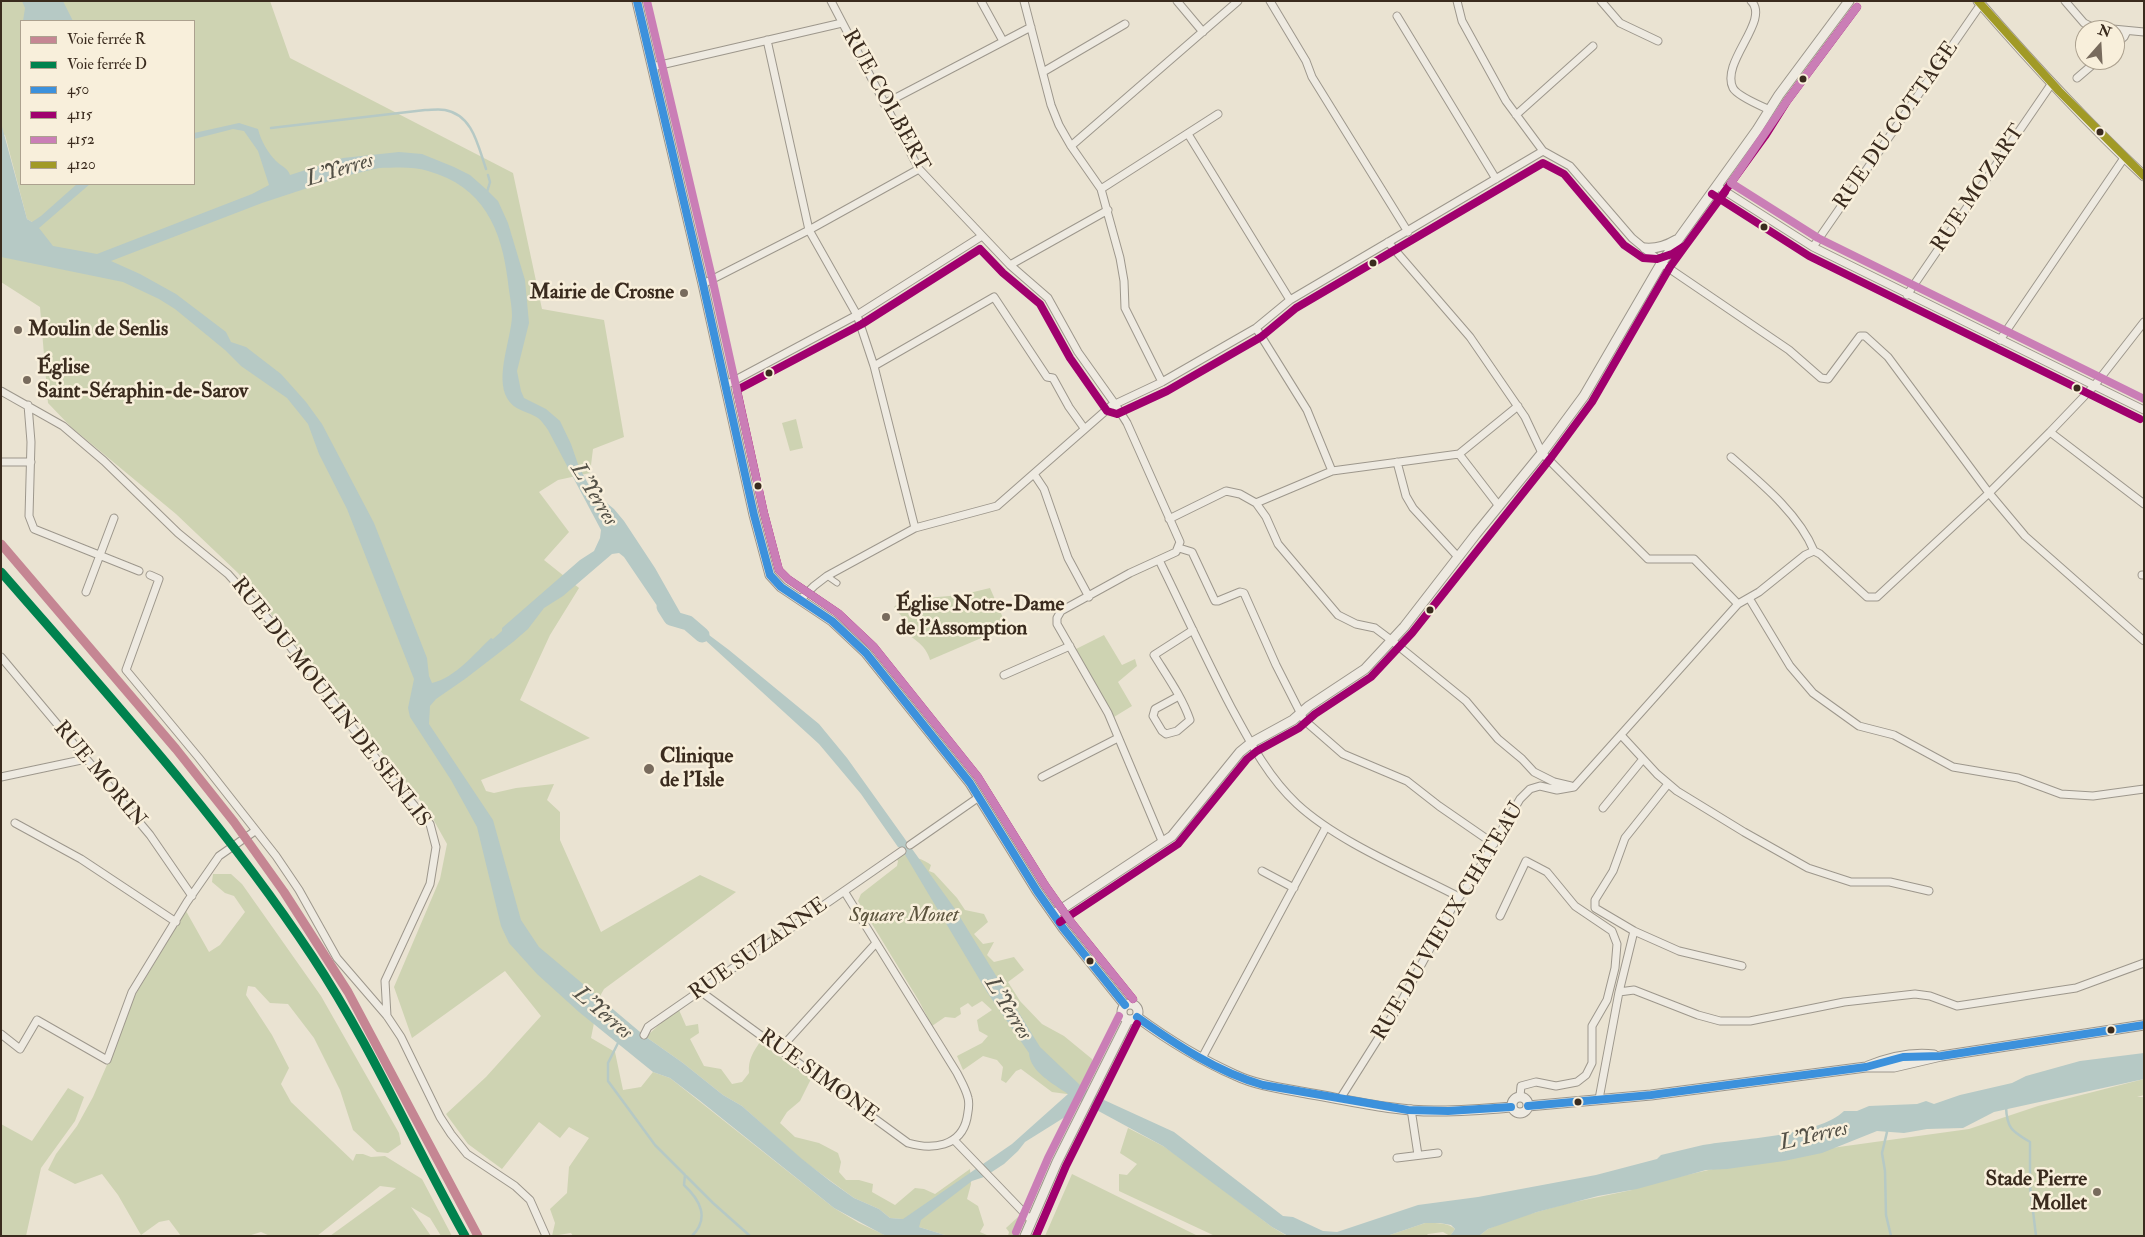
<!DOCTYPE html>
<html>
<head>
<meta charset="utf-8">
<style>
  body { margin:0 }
  #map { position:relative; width:2145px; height:1237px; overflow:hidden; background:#eae3d2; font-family:"IM FELL Double Pica",serif }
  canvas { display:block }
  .frame { position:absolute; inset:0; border:2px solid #3a2b1e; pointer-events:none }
  .legend { position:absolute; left:20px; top:20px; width:175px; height:165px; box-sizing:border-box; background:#f8efdb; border:1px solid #aca18f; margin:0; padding:6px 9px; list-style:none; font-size:15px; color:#3a2b1e }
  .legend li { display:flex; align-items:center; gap:10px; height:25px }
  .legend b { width:25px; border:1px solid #aca18f }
  .north { position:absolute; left:2075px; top:20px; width:50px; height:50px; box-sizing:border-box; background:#f8efdb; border:1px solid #aca18f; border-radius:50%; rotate:19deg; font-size:14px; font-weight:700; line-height:20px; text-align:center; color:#3a2b1e }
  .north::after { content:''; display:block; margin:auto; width:18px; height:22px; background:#786b5d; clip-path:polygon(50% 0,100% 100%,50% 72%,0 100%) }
</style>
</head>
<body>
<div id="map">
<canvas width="2145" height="1237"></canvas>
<div class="frame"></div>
<ul class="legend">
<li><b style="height:6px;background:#c58693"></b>Voie ferrée R</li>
<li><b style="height:6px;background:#00824e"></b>Voie ferrée D</li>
<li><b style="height:6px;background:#3c91dc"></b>450</li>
<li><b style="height:6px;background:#a0006e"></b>4115</li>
<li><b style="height:6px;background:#ca7eb6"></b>4152</li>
<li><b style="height:6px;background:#a19a26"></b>4120</li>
</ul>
<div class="north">N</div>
</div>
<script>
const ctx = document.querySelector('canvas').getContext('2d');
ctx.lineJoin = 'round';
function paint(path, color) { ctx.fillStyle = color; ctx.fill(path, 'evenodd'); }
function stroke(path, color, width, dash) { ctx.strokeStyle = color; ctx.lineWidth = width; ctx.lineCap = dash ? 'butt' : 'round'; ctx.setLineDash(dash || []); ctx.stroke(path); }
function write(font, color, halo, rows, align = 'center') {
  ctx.font = font + ' "IM FELL Double Pica",serif'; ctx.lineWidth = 5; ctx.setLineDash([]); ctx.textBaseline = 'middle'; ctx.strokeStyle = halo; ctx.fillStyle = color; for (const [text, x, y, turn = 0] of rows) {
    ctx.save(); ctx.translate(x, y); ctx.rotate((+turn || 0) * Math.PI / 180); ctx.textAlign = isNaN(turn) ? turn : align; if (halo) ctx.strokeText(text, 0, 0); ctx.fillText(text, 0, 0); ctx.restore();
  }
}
const green = new Path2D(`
  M1 1H270L290 58 513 173 542 309 604 320 624 437 593 449 590 473 558 480 539 492 569 532 544 560 579 588 550 635 520 700 590 738 481 780 486 791 494 793 516 788 554 784 547 800 560 812V840L601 932 700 875 736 892 604 989 599 998 591 1038 615 1052 623 1090 641 1087 653 1072 670 1078 834 1208 859 1223 887 1236H573L571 1233 552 1236 555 1223 550 1209 567 1193 569 1167 589 1138 569 1127 560 1138 539 1122 502 1169 468 1144 446 1114 486 1077 541 1016 505 971 412 1038 394 987 440 879 447 844 428 810 238 573 176 514 71 427 48 403 40 307 1 282V244L32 222 27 219 5 135 1 134ZM21 21H194V184H21Z
  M796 419 803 448 790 451 782 423Z
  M990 588 1007 627 930 660C926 644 911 637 897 628L903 618 894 607 902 600 961 595Z
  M1104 635 1122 665 1135 659 1137 666 1118 682 1132 706 1114 717 1076 649Z
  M903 852C912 857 924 859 931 865L929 871 934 873 957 898 965 910 984 914 988 922 974 934 983 944 994 942 987 955 994 962 1014 957 1024 970 1008 982 1020 1001 1042 1024 1064 1036 1092 1059 1096 1071 1084 1092 1074 1095 1052 1092 1021 1069 1016 1071 1006 1083 1001 1080 1003 1067 997 1060 983 1056 963 1070 957 1056 982 1043 988 1036 979 1031 977 1020 992 1010 982 1001 972 1007 968 1003 960 1008 961 1014 955 1018 945 1017 932 1026 919 1001 858 901 861 894 897 866 898 861 895 857Z
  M213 874H231L242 884 321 996 399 1133 401 1144 388 1153 377 1152 353 1130 340 1090 314 1038 288 1004 270 1003 255 987 248 986 246 995 272 1035 289 1068 281 1084 291 1102 353 1161 356 1154H363L371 1157 385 1156 422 1179 452 1236H441L430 1218 411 1207 431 1236H330L396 1188 380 1186 317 1236H270L261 1232 248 1236H181L169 1220 159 1222 141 1235 118 1195 102 1174 75 1184 48 1170 56 1154 77 1126 93 1097 120 1035 131 1002 186 911 209 952 220 945 245 912 234 896 225 893 212 882Z
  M679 1010 686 1026 698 1024 699 1033 690 1039 704 1066 721 1069 732 1084 742 1082 749 1073C748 1060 753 1052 760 1042L811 1079 800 1101 787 1112 780 1123 795 1137 819 1143 838 1153 841 1162 839 1172 846 1180H859L873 1184 872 1192 895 1205 915 1188 924 1189 935 1194 970 1169 971 1184 967 1199 978 1206 984 1225 980 1232 989 1236H948L919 1227 902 1219 890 1218 879 1209 854 1198 802 1160 742 1106 723 1095 683 1063 646 1037 665 1019Z
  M2144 1079V1095L2137 1097H2144V1236H1479L1488 1229 1512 1219 1565 1204 1632 1190 1628 1188 1731 1165 1817 1150 1969 1129 2038 1106Z
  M68 1088 84 1097 75 1121 41 1168 26 1236H1V1124L32 1141Z
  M1128 1128 1163 1146 1188 1163 1272 1227 1287 1236H1215L1119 1191V1174L1127 1175 1137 1164 1120 1153Z
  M1072 1174 1198 1236H1045Z
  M1018 1217 1022 1223 1016 1236H1008L1009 1232 1006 1228Z
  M1425 1223C1435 1223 1447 1222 1455 1229L1450 1236 1443 1232 1428 1234 1426 1236H1387Z`);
const water = new Path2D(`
  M22 1H63L73 21H23L25 8Z
  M1 123 27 219 32 222 41 216 77 184H90L39 228 53 246 97 254 252 194 269 185 258 151 244 131 233 129 194 139V133L239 123 258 129C261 141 268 153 276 161 282 167 287 167 290 175L343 158 399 152 422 154 454 167 470 175 487 190 498 201 508 223 525 280 529 323 517 371 521 391 524 398 546 409 560 421 571 444 579 467 592 491 614 509 624 521 655 568 681 614 729 650 819 724 847 758 955 909 1040 1047 1081 1086 1104 1100 1174 1132 1283 1216 1293 1217 1323 1231 1337 1232 1418 1205 1478 1197 1596 1175 1657 1159 1661 1155C1675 1152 1689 1148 1703 1145 1739 1139 1818 1136 1844 1111H1857L1869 1106 1917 1104 1926 1101 1934 1104 1960 1095 2012 1083 2026 1076 2080 1061 2144 1053V1079L1994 1112 1963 1128 1927 1129 1904 1133 1877 1131 1822 1153 1784 1161 1727 1169 1706 1170 1637 1189 1598 1196 1537 1212 1488 1229 1479 1236H1450L1455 1229 1451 1225 1440 1223H1425L1387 1236H1288L1272 1227 1163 1146 1080 1101 1065 1117 1025 1142 1018 1151 1004 1164 984 1177 972 1181 921 1220 919 1227 948 1236H887L882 1234 834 1208 699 1100 670 1078 653 1072 579 1012 537 974 509 943 501 926 477 827 451 780 410 717 408 708 414 679 347 509 319 454 308 424 287 398 241 366 225 350 175 309 159 299 123 282 1 257ZM379 168C394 168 413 166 428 171 483 186 502 229 508 282 509 293 512 305 512 316 511 340 495 376 507 398 514 411 528 411 538 418 542 421 545 426 548 430L601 530 600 538 594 551 580 560 502 628V631L493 639 491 638C475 653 455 678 432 683L429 676 427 658 374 523 322 424 306 402 281 374 246 347 231 342 226 332 176 294 140 274 111 261 262 203 341 177ZM619 553 624 557 664 616 669 621 682 619 819 744 861 794 898 847 901 848 987 992 1029 1053C1030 1072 1054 1084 1068 1094L1012 1144 903 1219 890 1218 879 1209 854 1198 830 1181 802 1159 742 1106 723 1095 683 1063 646 1037 539 947 521 920 493 820 429 724 430 706 436 699 465 679 513 642 528 629 544 608 563 596 612 554Z`);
const stream = new Path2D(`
  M271 128 425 110C431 110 439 109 445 110 473 115 478 146 486 169
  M487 192 490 182 488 175
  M619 1041 608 1063V1081L655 1145 713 1203 750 1236
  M2006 1107C2007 1129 2012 1131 2030 1142V1186L2036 1236
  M1886 1129 1887 1132 1882 1153 1885 1171 1886 1215 1891 1236
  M685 1175 684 1185C700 1200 710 1218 692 1236`);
const river = new Path2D(`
  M664 607 671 618 688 623 702 635`);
const pedestrian = new Path2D(`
  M827 576 837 583`);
const minor = new Path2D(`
  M831 1 919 169 1010 265 1048 298 1078 352 1115 404 1127 423 1180 542 1176 552 1130 573 1061 611 1057 618V624L1108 713 1162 841
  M981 1 1003 41
  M1024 1 1051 105 1059 125 1071 146 1101 189 1120 258 1124 281 1125 308 1162 382
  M1177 1 1203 32
  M1270 1 1306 61 1312 77 1408 232
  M1457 1 1462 21 1506 101 1543 151
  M1601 1 1620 23 1658 41
  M1751 1C1771 20 1720 62 1733 88 1737 96 1761 106 1770 110
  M2065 1 2084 23 2092 27 2144 32
  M1397 16 1496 179
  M767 40 809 230 857 315 874 366 915 528
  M2115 45 2124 37 2127 31
  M652 67 842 23
  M1043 72 1125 24
  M2077 78 2098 60
  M884 104 1031 27
  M1516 115 1593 46
  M1188 134 1290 300
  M1071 146 1238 1
  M1717 186 1813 247 2144 410
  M1101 189 1218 114
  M1388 242 1470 337 1525 417 1542 453 1648 559H1694L1738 604
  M1813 247 1981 4
  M1010 265 1108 210
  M703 284 809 230 919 169
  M1907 295 2052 83
  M1256 328 1307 410 1332 471
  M2000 340 2124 158
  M874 366 994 297 1047 377 1053 378 1069 407 1084 428
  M726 385 857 315 982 236
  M1 391 63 426 104 461 178 533 228 574 276 628 391 778 430 824 436 847 430 884 385 981 387 1016
  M28 405 31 442 29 516 34 529 139 571
  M2050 432 2144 504
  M1459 454 1499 506
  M1731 457C1761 483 1799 514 1814 551
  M1 462H31
  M1397 462 1406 496 1413 508 1458 557
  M1034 474 1044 489 1068 558 1089 597
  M1256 503 1332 471 1459 454 1518 406
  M1169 519 1226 491 1240 494 1256 503 1266 517 1278 544 1338 615 1356 624 1375 628 1391 640 1466 701 1498 739 1522 759 1534 772 1554 782 1571 786
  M1179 548 1192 552 1215 601H1218L1240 592 1244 593 1276 665 1304 720 1343 754 1407 781 1439 806 1494 844
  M1159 560C1183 609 1206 659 1231 707 1250 742 1268 777 1297 804 1338 842 1409 871 1459 897
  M150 575 159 579 126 670 199 758 276 856 299 890 337 958 387 1016 401 1037 440 1117 451 1134 467 1154 515 1186 530 1200 546 1236
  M2142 575H2144
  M86 592 114 518
  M1749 598 1790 666 1813 693 1859 726 1894 735 1953 767 2018 778 2061 794 2093 796 2144 789
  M800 600 814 586 827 576 915 528 997 506 1111 406 1162 382 1256 328 1290 300 1543 151 1570 166 1632 238 1667 267 1789 350 1821 378 1828 379 1860 336H1865L1888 357 1989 493 2025 536 2144 641
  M1 657 150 835 192 896
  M1004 675 1070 646
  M1179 696 1155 709 1153 716 1162 731 1166 734 1177 731 1190 720C1182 697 1167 676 1154 655L1193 630
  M1621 735 1657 774 1677 791 1744 832 1808 868 1851 882H1890L1929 891
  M1 777 86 759
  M1042 777 1118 738
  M1668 784 1625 838 1613 871 1595 900V908L1634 931 1679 951 1742 966
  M1603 808 1643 759
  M15 823 81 859 176 922
  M910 845 979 797
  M1262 871 1294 888
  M1500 916 1526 861 1547 872 1575 906 1612 931 1617 944 1615 968 1607 1000 1592 1026V1063L1586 1075 1577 1082 1556 1086 1536 1082 1521 1086 1520 1096
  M700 991 908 1143C932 1150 961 1147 967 1118 968 1111 970 1105 968 1098 966 1089 961 1081 957 1073L844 891
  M1619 992 1634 931
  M1 1034 20 1049 37 1020 107 1060 132 992 187 902 219 856 255 831
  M644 1035 648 1027 902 851
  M780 1049 876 943
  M1202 1058 1326 827
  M1340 1099 1400 1004 1453 906 1477 872 1520 799 1530 789 1540 786 1557 790 1574 787 1738 604 1759 592 1805 555 1814 551 1820 554 1867 597H1877L1989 493 2050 432 2094 386 2144 322
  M1599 1099 1619 992 1634 990 1698 1015 1720 1021H1750L1844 1002 1915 994 1930 996 1957 1006 2076 988 2144 963
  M1411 1109 1418 1155
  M955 1141 1031 1220
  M1397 1158 1438 1153`);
const tertiary = new Path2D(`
  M637 1 703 284 754 515 770 575 781 587 832 621 866 653 970 783 1037 891 1063 928 1125 1005
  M1978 1C2031 62 2085 121 2144 176
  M1645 248C1657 249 1666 246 1676 240
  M1054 914 1172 836 1240 752 1251 743 1293 720 1309 706 1365 669 1404 627 1476 534 1542 453 1584 396 1662 262 1757 130 1779 95 1849 1
  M1122 1012a8 8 0 1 1 16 0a8 8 0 1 1-16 0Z
  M1137 1017C1167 1039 1201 1060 1235 1075 1258 1086 1286 1089 1312 1094 1352 1101 1399 1112 1439 1111 1463 1111 1488 1109 1511 1107
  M1868 1066C1888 1058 1912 1052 1934 1055
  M1512 1105a8 8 0 1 1 16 0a8 8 0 1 1-16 0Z
  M1528 1106 1651 1095 1866 1067H1894L1941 1056 2144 1025
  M1025 1236 1057 1162 1128 1020`);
const bus1 = new Path2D(`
  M637 1 703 284 754 515 770 575 781 587 832 621 866 653 970 783 1037 891 1063 928 1125 1005
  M1137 1017C1175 1044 1217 1072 1263 1085L1408 1110 1448 1111 1511 1107
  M1528 1106 1651 1095 1866 1067 1903 1057 1941 1056 2144 1025`);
const bus2 = new Path2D(`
  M1712 194 1809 256 2140 419
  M1060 922 1178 844 1247 759 1257 751 1299 728 1315 714 1371 677 1412 633 1550 459 1592 402 1670 267 1765 136 1787 101 1857 7
  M1133 999 1071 922 1045 885 978 777 874 647 838 613 788 579 779 570 764 513 737 390 862 324 980 249 1003 273 1040 304 1070 358 1107 411 1117 414 1167 391 1261 337 1296 308 1543 163 1564 174 1624 245 1643 258 1657 259 1672 254 1686 245 1725 192
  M1036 1236 1066 1166 1137 1024`);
const bus3 = new Path2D(`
  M647 1 713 282 764 513 779 570 788 579 838 613 874 647 978 777 1045 885 1071 922 1133 999
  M1857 7 1787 101 1731 183 1818 238 2144 399
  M1016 1232 1048 1158 1119 1016`);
const bus4 = new Path2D(`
  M1978 1 2059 91 2144 176`);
const rail1 = new Path2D(`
  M1 544 176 749 234 822 284 892 348 992 478 1236`);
const rail2 = new Path2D(`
  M1 572C109 696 221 819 312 956 371 1045 413 1143 465 1236`);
const markers = [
  [1803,79,4.5,"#3a2b1e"],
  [2100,132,4.5,"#3a2b1e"],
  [1764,227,4.5,"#3a2b1e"],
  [1373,263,4.5,"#3a2b1e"],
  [684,293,5,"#786b5d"],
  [18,330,5,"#786b5d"],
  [769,373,4.5,"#3a2b1e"],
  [27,380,5,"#786b5d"],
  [2077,388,4.5,"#3a2b1e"],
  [758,486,4.5,"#3a2b1e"],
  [1430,610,4.5,"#3a2b1e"],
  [886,617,5,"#786b5d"],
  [649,769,6,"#786b5d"],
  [1090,961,4.5,"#3a2b1e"],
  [2111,1030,4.5,"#3a2b1e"],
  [1578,1102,4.5,"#3a2b1e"],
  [2097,1192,5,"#786b5d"]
];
const streetNames = [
  ["RUE COLBERT",885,101,61],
  ["RUE DU COTTAGE",1897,126,-55],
  ["RUE MOZART",1979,189,-56],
  ["RUE DU MOULIN DE SENLIS",330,703,52],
  ["RUE MORIN",99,775,50],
  ["RUE DU VIEUX CHÂTEAU",1449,922,-59],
  ["RUE SUZANNE",759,950,-35],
  ["RUE SIMONE",818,1077,36]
];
const poiNames = [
  ["Mairie de Crosne",674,293,"right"],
  ["Moulin de Senlis",28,330],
  ["Église",37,368],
  ["Saint-Séraphin-de-Sarov",37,392],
  ["Église Notre-Dame",896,605],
  ["de l'Assomption",896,629],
  ["Clinique",660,757],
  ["de l'Isle",660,781],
  ["Stade Pierre",2087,1180,"right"],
  ["Mollet",2087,1204,"right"]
];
const parkNames = [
  ["Square Monet",904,916]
];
const waterNames = [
  ["L'Yerres",340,171,-17],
  ["L'Yerres",593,495,58],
  ["L'Yerres",1007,1009,58],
  ["L'Yerres",602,1014,40],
  ["L'Yerres",1814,1137,-13]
];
paint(green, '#ced3b2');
paint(water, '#b6c9c5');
stroke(stream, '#b6c9c5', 2.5);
stroke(river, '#b6c9c5', 15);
stroke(pedestrian, '#9d978c', 7);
stroke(minor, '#9d978c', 9);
stroke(tertiary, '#9d978c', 11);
stroke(pedestrian, '#eeeae1', 5);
stroke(minor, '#eeeae1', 7);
stroke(tertiary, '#eeeae1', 9);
stroke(bus1, '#3c91dc', 8);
stroke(bus2, '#a0006e', 8);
stroke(bus3, '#ca7eb6', 8);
stroke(bus4, '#a19a26', 8);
stroke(rail1, '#c58693', 9);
stroke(rail2, '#00824e', 9);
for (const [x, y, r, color] of markers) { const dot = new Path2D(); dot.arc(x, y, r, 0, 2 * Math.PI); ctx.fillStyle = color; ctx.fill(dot); stroke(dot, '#f8efdb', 2); }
write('21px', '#3a2b1e', '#f8efdb', streetNames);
write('bold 21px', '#3a2b1e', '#f8efdb', poiNames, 'left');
write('italic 21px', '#5a523c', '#f8efdb', parkNames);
write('italic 22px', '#535046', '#f8efdb', waterNames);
</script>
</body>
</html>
